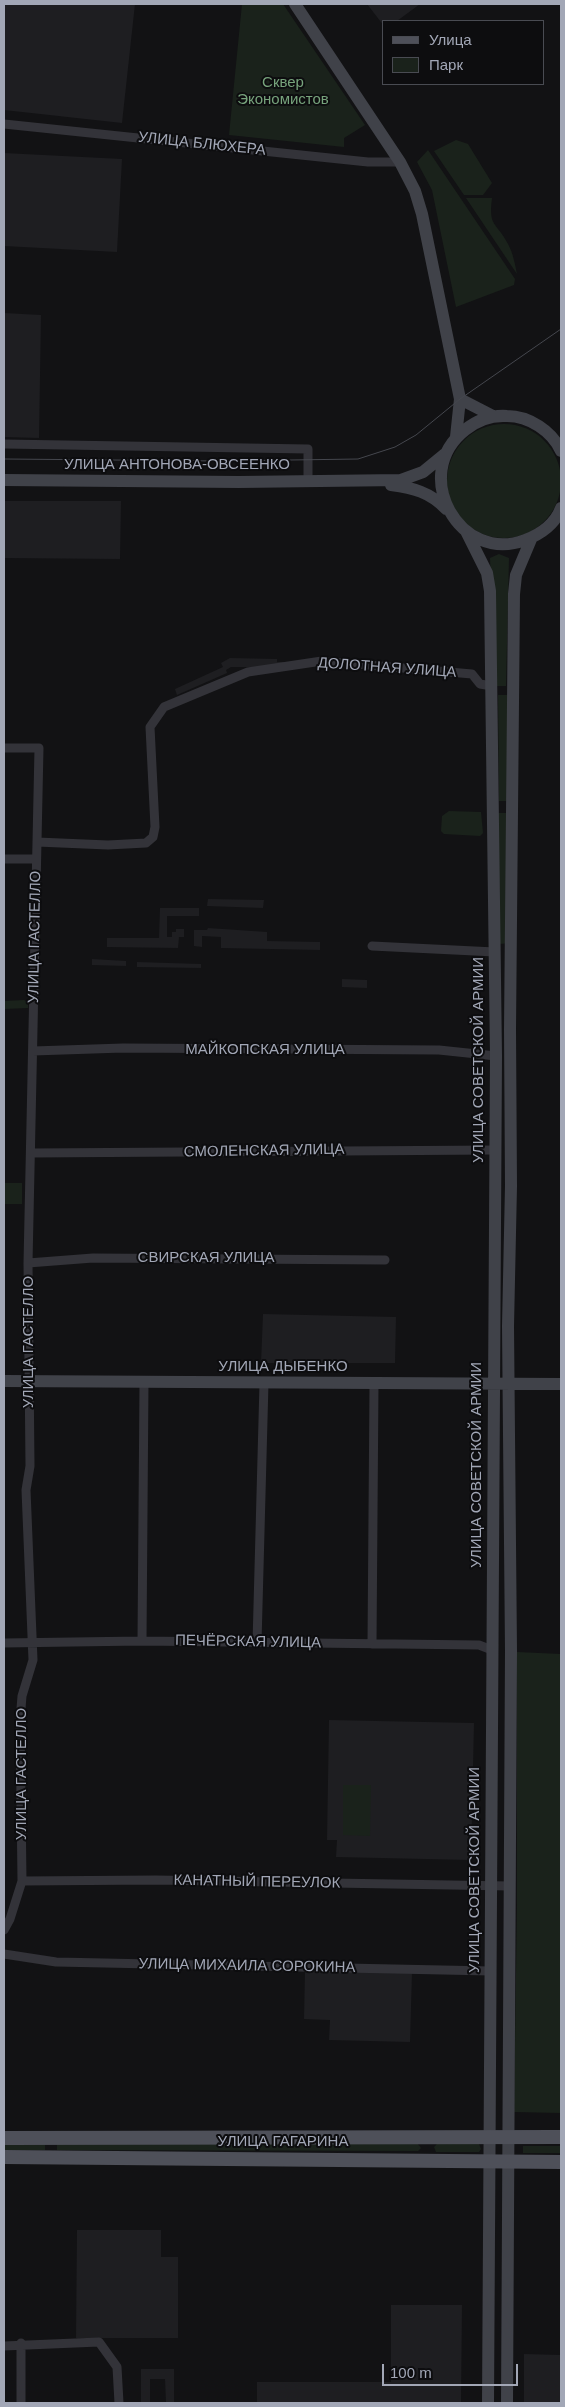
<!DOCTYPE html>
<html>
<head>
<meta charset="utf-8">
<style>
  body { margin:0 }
  #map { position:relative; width:565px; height:2407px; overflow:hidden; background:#121214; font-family:Helvetica,sans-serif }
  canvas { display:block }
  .frame { position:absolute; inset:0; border:5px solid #a2a7b6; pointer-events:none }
  .legend { position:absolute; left:382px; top:20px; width:162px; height:65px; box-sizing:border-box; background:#0d0d0f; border:1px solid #494b52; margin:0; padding:6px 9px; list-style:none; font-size:15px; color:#a2a7b6 }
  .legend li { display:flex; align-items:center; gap:10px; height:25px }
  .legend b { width:25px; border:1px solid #494b52 }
  .scale { position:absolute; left:382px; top:2364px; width:136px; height:22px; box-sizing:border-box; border:2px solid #a2a7b6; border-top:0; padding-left:6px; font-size:15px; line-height:18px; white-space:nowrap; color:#a2a7b6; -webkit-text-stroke:4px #0d0d0f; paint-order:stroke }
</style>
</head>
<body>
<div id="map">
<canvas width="565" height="2407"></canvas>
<div class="frame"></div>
<ul class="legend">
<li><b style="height:6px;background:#4e5059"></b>Улица</li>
<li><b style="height:14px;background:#1a221b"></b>Парк</li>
</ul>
<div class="scale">100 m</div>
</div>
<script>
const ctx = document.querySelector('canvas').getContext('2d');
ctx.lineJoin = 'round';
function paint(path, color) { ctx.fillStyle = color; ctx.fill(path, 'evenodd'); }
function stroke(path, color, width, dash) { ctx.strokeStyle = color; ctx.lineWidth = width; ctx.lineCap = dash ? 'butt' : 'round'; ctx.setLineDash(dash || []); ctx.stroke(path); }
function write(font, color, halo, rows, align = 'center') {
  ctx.font = font + ' Helvetica,sans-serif'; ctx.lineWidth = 4; ctx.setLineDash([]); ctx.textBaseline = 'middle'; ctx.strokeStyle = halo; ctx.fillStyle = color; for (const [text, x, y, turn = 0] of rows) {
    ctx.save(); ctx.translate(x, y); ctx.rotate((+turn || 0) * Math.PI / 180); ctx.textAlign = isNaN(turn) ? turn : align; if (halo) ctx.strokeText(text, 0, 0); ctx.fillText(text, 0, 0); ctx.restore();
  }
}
const built = new Path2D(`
  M4 4H135L122 123 4 110Z
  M367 4H420L397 21H384V26Z
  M4 153 122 159 117 252 4 246Z
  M4 313 41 315 39 438 4 437Z
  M4 501H121L120 559 4 558Z
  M230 658 277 659V662H286L285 667H231L226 670 227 673 177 695 175 689 223 667 221 663Z
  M208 899 264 900 263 908 207 906Z
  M160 908H199V916H167V937H172V932H176V929H184V937H179L178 948 107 947V938H159Z
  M208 928 267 932V941L320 942V950L221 948V937L202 936V947L194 946V930H207Z
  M92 959 126 961V966L92 965Z
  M137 962 201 964V968L137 967Z
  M342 979 367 980V988L342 987Z
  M263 1314 396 1317 395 1363H261Z
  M329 1720 474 1723 471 1860 336 1857 337 1840H327Z
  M305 1970 412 1973 410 2042 329 2040 330 2020 304 2019Z
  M77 2230H161V2257H178V2338H76Z
  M391 2305H462L461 2403H257V2382H391Z
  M524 2354 561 2355V2403H524Z
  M141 2369H174V2403H166L165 2379H150V2403H141Z`);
const green = new Path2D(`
  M242 4H283L365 125 344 138V147L229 135Z
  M456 140 468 144 492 183 483 195H464L434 151Z
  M428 150 515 279 514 285 456 307 432 190 417 162Z
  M466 198H492C488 228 497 222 508 244 513 253 515 264 517 274Z
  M447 481a57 57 0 1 1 114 0a57 57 0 1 1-114 0Z
  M499 554 509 558 506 686H495L490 558Z
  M498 695H509L511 801H499Z
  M449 811 481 812 483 833 480 836 444 834 441 831 442 816Z
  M498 813H511L510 943 500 944Z
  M24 1000 28 1002V1008L4 1009V1001Z
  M4 1183H22V1204H4Z
  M517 1652 561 1654V2113L514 2112 517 1904Z
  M343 1785H371L370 1836 343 1835Z
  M4 2144H45V2150H4Z
  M57 2144H418L421 2148 418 2151 57 2150Z
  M437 2144H479L481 2149 479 2152H436L434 2147Z
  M523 2146H561V2153H523Z`);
const street = new Path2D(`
  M4 124 368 162H400
  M4 444 308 449V481
  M4 748H39L28 1263 30 1466 26 1490 33 1660 22 1696 20 1721 22 1881 10 1919 4 1930
  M37 842 108 845 146 843 153 837 155 827 150 727 164 707 248 672 322 661 472 674 480 684 492 686
  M4 859H36
  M372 946 495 952
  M33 1051 123 1048 439 1050 496 1056
  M31 1153 496 1150
  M28 1263 93 1258 385 1260
  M142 1641 144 1382
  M4 1643 142 1641 479 1645 492 1650
  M257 1643 264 1383
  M372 1644 374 1384
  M22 1881 156 1880 510 1886
  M4 1954 56 1962 491 1971
  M21 2343V2403
  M4 2346 99 2342 117 2367 119 2403`);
const secondary = new Path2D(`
  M295 4 400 162 415 191 422 214 460 399 456 437
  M460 399 493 416
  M561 451C552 431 529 416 507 416 491 415 476 421 465 430 409 474 460 565 525 540 541 534 555 524 561 508
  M4 480 239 482 401 480 423 472 445 454
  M391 485C413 488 430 492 446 509
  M466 531 487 573 490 591 496 1056 488 2403
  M4 1381 561 1384
  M507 2403 511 1651 508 1326 511 1186 510 1029 514 594 516 575 532 537`);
const primary = new Path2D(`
  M4 2138 561 2137
  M4 2157 561 2162`);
const tram = new Path2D(`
  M4 459 222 461 358 459 395 447 416 435 460 399 561 329`);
const parkNames = [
  ["Сквер",283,83],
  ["Экономистов",283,100]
];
const streetNames = [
  ["УЛИЦА БЛЮХЕРА",202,144,6],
  ["УЛИЦА АНТОНОВА-ОВСЕЕНКО",177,465],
  ["ДОЛОТНАЯ УЛИЦА",387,668,4],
  ["УЛИЦА ГАСТЕЛЛО",35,937,-89],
  ["МАЙКОПСКАЯ УЛИЦА",265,1050],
  ["УЛИЦА СОВЕТСКОЙ АРМИИ",479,1060,-90],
  ["СМОЛЕНСКАЯ УЛИЦА",264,1151,-1],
  ["СВИРСКАЯ УЛИЦА",206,1258],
  ["УЛИЦА ГАСТЕЛЛО",29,1342,-90],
  ["УЛИЦА ДЫБЕНКО",283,1367],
  ["УЛИЦА СОВЕТСКОЙ АРМИИ",477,1465,-90],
  ["ПЕЧЁРСКАЯ УЛИЦА",248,1642,1],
  ["УЛИЦА ГАСТЕЛЛО",22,1774,-90],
  ["УЛИЦА СОВЕТСКОЙ АРМИИ",475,1870,-90],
  ["КАНАТНЫЙ ПЕРЕУЛОК",257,1882,1],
  ["УЛИЦА МИХАИЛА СОРОКИНА",247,1966,1],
  ["УЛИЦА ГАГАРИНА",283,2142]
];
paint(built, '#1e1e21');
paint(green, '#1a221b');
stroke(street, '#333339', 9);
stroke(secondary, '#404249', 12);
stroke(primary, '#4e5059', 14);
stroke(tram, '#45474e', 1);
write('15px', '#77a37c', '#0d0d0f', parkNames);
write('15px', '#a2a7b6', '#0d0d0f', streetNames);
</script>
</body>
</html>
